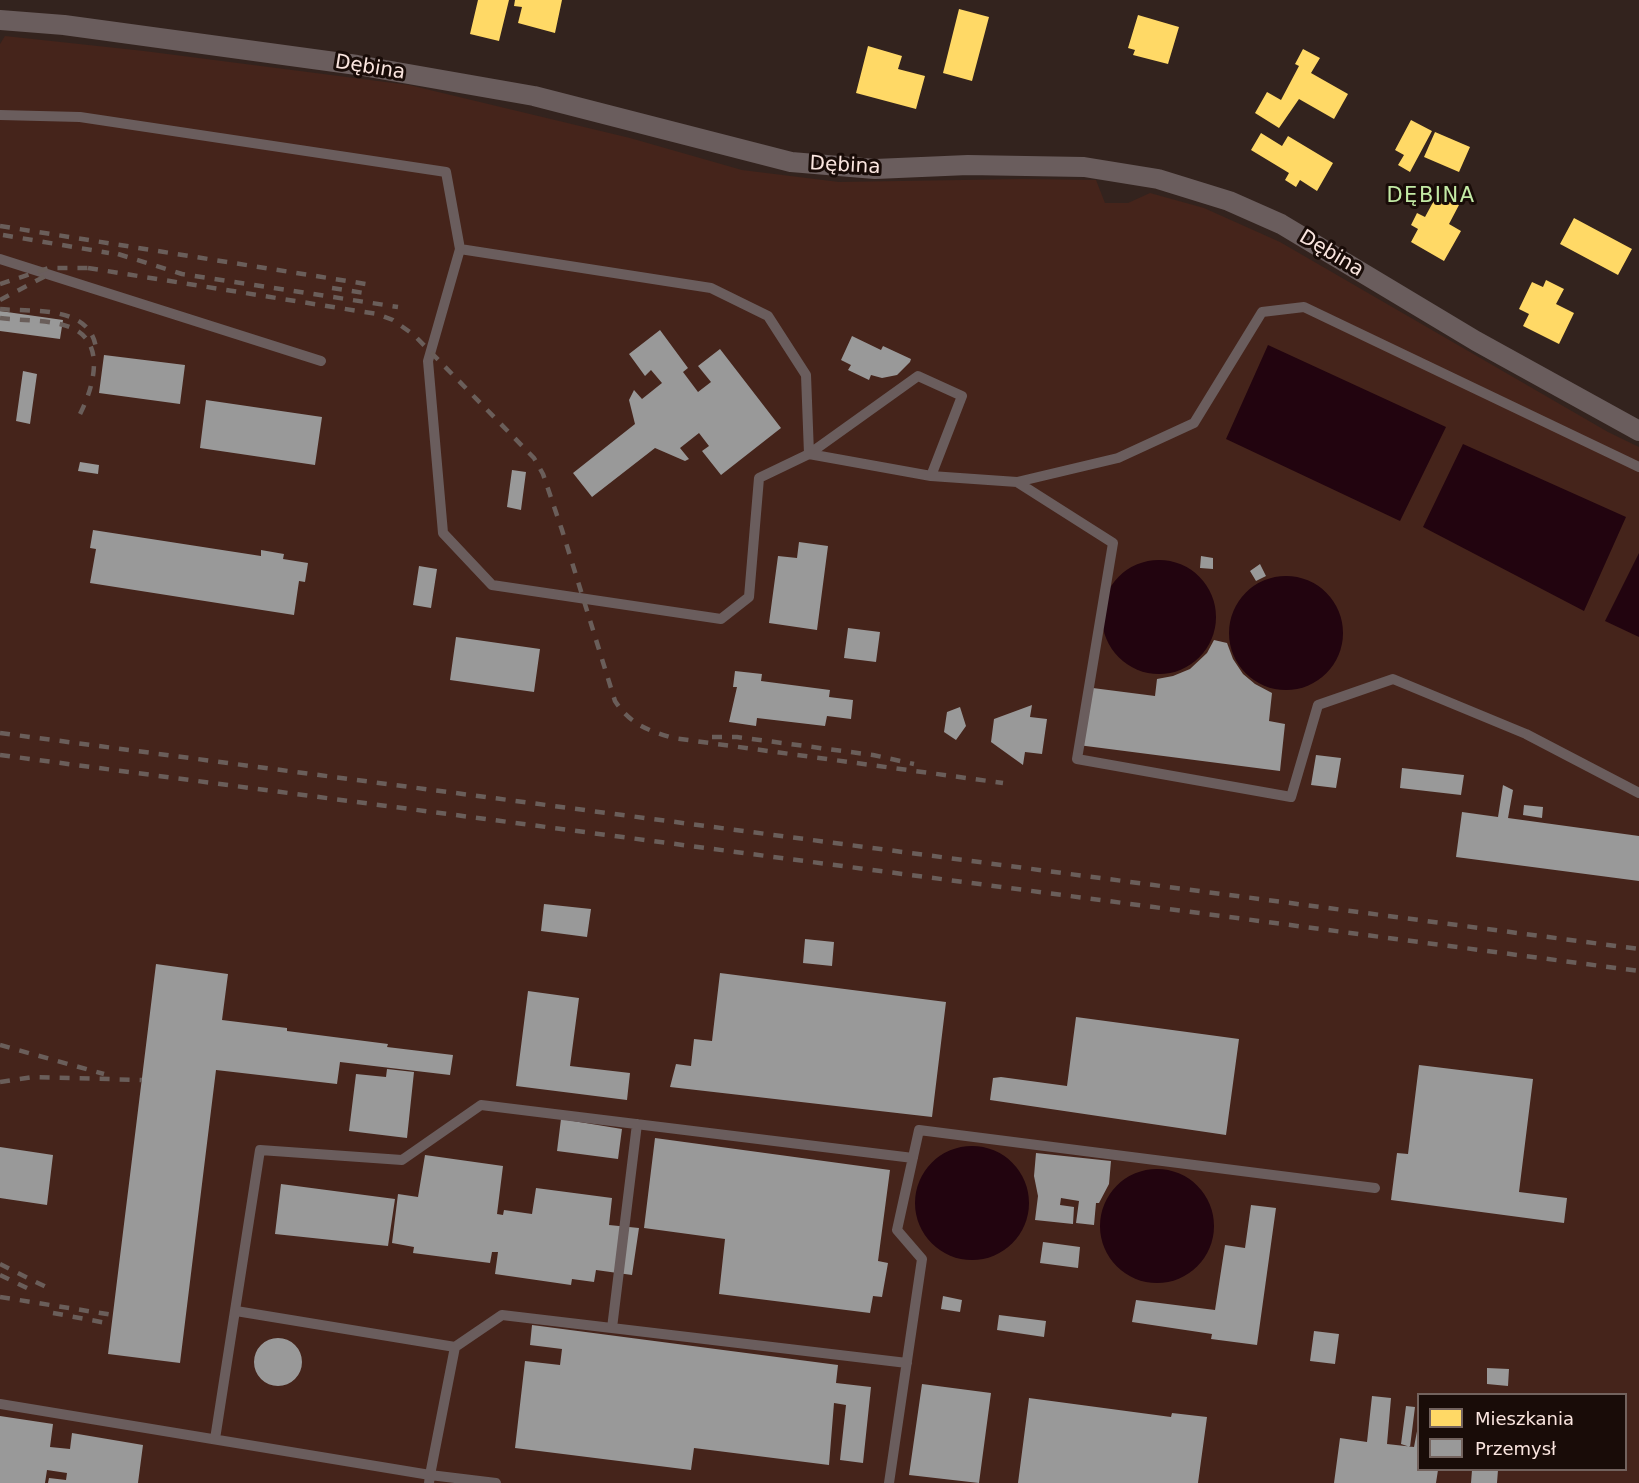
<!DOCTYPE html>
<html>
<head>
<meta charset="utf-8">
<style>
  body { margin:0 }
  #map { position:relative; width:1639px; height:1483px; overflow:hidden; background:#33231e; font-family:"DejaVu Sans",sans-serif }
  canvas { display:block }
  .legend { position:absolute; left:1417px; top:1393px; width:210px; height:78px; box-sizing:border-box; background:#190c08; border:2px solid #73635e; margin:0; padding:8px 10px; list-style:none; font-size:18px; color:#fae5df }
  .legend li { display:flex; align-items:center; gap:12px; height:30px }
  .legend b { width:30px; border:2px solid #73635e }
</style>
</head>
<body>
<div id="map">
<canvas width="1639" height="1483"></canvas>
<ul class="legend">
<li><b style="height:16px;background:#ffd966"></b>Mieszkania</li>
<li><b style="height:16px;background:#999"></b>Przemysł</li>
</ul>
</div>
<script>
const ctx = document.querySelector('canvas').getContext('2d');
ctx.lineJoin = 'round';
function paint(path, color) { ctx.fillStyle = color; ctx.fill(path, 'evenodd'); }
function stroke(path, color, width, dash) { ctx.strokeStyle = color; ctx.lineWidth = width; ctx.lineCap = dash ? 'butt' : 'round'; ctx.setLineDash(dash || []); ctx.stroke(path); }
function write(font, color, halo, rows, align = 'center') {
  ctx.font = font + ' "DejaVu Sans",sans-serif'; ctx.lineWidth = 6; ctx.setLineDash([]); ctx.textBaseline = 'middle'; ctx.strokeStyle = halo; ctx.fillStyle = color; for (const [text, x, y, turn = 0] of rows) {
    ctx.save(); ctx.translate(x, y); ctx.rotate((+turn || 0) * Math.PI / 180); ctx.textAlign = isNaN(turn) ? turn : align; if (halo) ctx.strokeText(text, 0, 0); ctx.fillText(text, 0, 0); ctx.restore();
  }
}
const built = new Path2D(`
  M5 36 144 51 409 85 630 138 742 170 839 182 1023 179 1096 180 1105 203H1128L1150 193 1204 208 1280 242 1608 432 1639 447V1483H0V44ZM1418 1394H1626V1470H1418Z`);
const water = new Path2D(`
  M1268 345 1446 427 1400 521 1226 439Z
  M1463 444 1626 517 1584 611 1423 527Z
  M1639 553V637L1605 621Z
  M1102 617a57 57 0 1 1 114 0a57 57 0 1 1-114 0Z
  M1229 633a57 57 0 1 1 114 0a57 57 0 1 1-114 0Z
  M915 1203a57 57 0 1 1 114 0a57 57 0 1 1-114 0Z
  M1100 1226a57 57 0 1 1 114 0a57 57 0 1 1-114 0Z`);
const homes = new Path2D(`
  M478 0H509L499 41 470 34Z
  M515 0H562L555 33 518 23 522 7 514 6Z
  M959 9 989 17 972 81 943 73Z
  M1138 15 1179 27 1168 64 1133 55 1135 50 1128 48Z
  M868 46 902 56 898 69 925 76 916 109 856 93Z
  M1303 49 1320 58 1311 73 1348 94 1334 119 1299 99 1279 128 1255 113 1267 92 1281 100 1299 66 1295 64Z
  M1411 120 1432 131 1410 172 1398 165 1404 155 1395 150Z
  M1435 132 1470 147 1459 172 1424 157Z
  M1261 133 1282 146 1288 136 1333 163 1317 191 1300 180 1296 187 1285 180 1289 173 1251 150Z
  M1438 193 1459 205 1449 224 1461 231 1444 261 1411 242 1418 229 1411 225 1417 213 1425 217Z
  M1574 218 1632 249 1618 275 1560 244Z
  M1546 280 1564 289 1556 304 1574 313 1559 344 1523 326 1529 314 1519 309 1532 282 1543 287Z`);
const industry = new Path2D(`
  M0 311 63 320 60 339 0 331Z
  M660 330 688 368 683 372 698 392 711 382 698 366 720 349 781 428 721 475 702 451 709 446 699 433 680 448 689 459 685 461 655 448 592 497 573 473 635 424 629 400 634 390 642 399 662 383 651 370 645 376 629 354Z
  M852 336 881 350 883 346 911 359 910 362 897 375 882 378 871 375 869 380 848 370 851 365 841 360Z
  M104 355 185 365 180 404 99 393Z
  M23 371 37 374 30 424 16 421Z
  M206 400 322 417 315 465 200 448Z
  M80 462 99 465 98 474 78 471Z
  M512 470 526 472 521 510 507 507Z
  M93 530 261 556V550L284 554 283 559 308 563 305 582 299 581 294 615 90 583 96 549 90 548Z
  M799 542 828 546 817 630 769 623 778 556 797 558Z
  M1201 556 1213 558V569L1200 568Z
  M1260 564 1266 576 1256 581 1250 571Z
  M419 566 437 569 431 608 413 605Z
  M848 628 880 632 876 662 844 658Z
  M456 637 540 649 534 692 450 680Z
  M1214 640 1227 643 1233 659 1243 674 1255 684 1272 693 1269 721 1285 724 1280 771 1078 745 1085 687 1155 696 1157 679 1173 676 1190 669 1207 653Z
  M735 671 762 674 761 681 830 690 829 697 853 700 851 719 827 716 825 726 757 718 756 726 729 722 737 687H733Z
  M1032 705 1030 717 1047 719 1042 754 1025 752 1023 765 991 742 994 719Z
  M960 707 966 726 956 740 944 732 947 712Z
  M1316 755 1341 758 1336 788 1311 785Z
  M1402 768 1464 775 1461 795 1400 788Z
  M1503 785 1513 790 1508 818 1639 836V881L1456 857 1462 812 1498 817Z
  M1524 805 1543 807 1542 818 1523 815Z
  M544 904 591 909 587 937 541 931Z
  M805 939 834 942 832 966 803 963Z
  M156 964 228 974 222 1020 287 1028V1031L388 1044 387 1047 453 1055 450 1075 340 1062 337 1084 216 1070 180 1363 108 1354Z
  M720 973 946 1002 932 1117 670 1087 676 1064 691 1066 694 1039 712 1041Z
  M528 991 579 998 570 1066 630 1073 627 1100 516 1086Z
  M1076 1017 1239 1039 1226 1135 990 1100 993 1078 1001 1077 1067 1086Z
  M1419 1065 1533 1079 1519 1192 1567 1198 1564 1223 1391 1200 1397 1153 1408 1154Z
  M387 1069 414 1072 407 1138 349 1131 356 1074 386 1077Z
  M561 1119 622 1129 618 1159 557 1151Z
  M655 1138 890 1170 878 1261 888 1263 882 1297 873 1296 870 1313 719 1294 725 1239 644 1228Z
  M0 1147 53 1155 47 1205 0 1198Z
  M1036 1153 1111 1161 1109 1184 1099 1203H1096L1094 1225 1076 1223 1079 1201 1061 1198 1060 1205 1074 1207 1073 1224 1035 1220 1038 1196 1034 1176Z
  M425 1155 503 1166 497 1214 503 1215 504 1210 532 1214 536 1188 612 1198 609 1225 639 1228 632 1275 596 1270 594 1282 572 1279 571 1285 495 1274 498 1252H492L490 1263 413 1253 414 1247 392 1243 398 1194 418 1197Z
  M281 1184 395 1199 388 1246 275 1234Z
  M1251 1205 1276 1208 1257 1345 1211 1339 1212 1334 1132 1322 1136 1300 1215 1310 1225 1245 1245 1248Z
  M1043 1242 1080 1247 1078 1268 1040 1263Z
  M943 1296 962 1300 960 1312 941 1309Z
  M999 1315 1046 1321 1044 1337 997 1330Z
  M532 1325 838 1365 836 1383 871 1387 863 1463 840 1460 846 1405 834 1403 829 1465 694 1448 691 1470 515 1448 525 1361 560 1365 562 1349 530 1345Z
  M1314 1331 1339 1334 1335 1364 1310 1361Z
  M254 1362a24 24 0 1 1 48 0a24 24 0 1 1-48 0Z
  M1487 1368 1509 1369 1508 1386 1487 1384Z
  M922 1384 991 1393 979 1483 909 1475Z
  M1372 1396 1391 1398 1387 1444 1414 1447 1418 1426V1470H1438L1436 1483H1334L1340 1438 1367 1442Z
  M1029 1398 1171 1417 1172 1413 1207 1417 1198 1483H1018Z
  M1406 1406 1415 1407 1410 1447 1401 1444Z
  M0 1416 53 1424 50 1447 70 1449 72 1433 143 1445 138 1483H48L49 1478 66 1480 67 1473 47 1470 45 1483H0Z
  M1472 1470H1498L1497 1483H1471Z`);
const service = new Path2D(`
  M0 115 80 117 446 172 460 249 428 361 443 533 492 585 721 619 749 597 759 478 809 454 806 375 768 316 711 288 460 249
  M0 259 321 361
  M809 454 931 476 1017 482 1118 458 1194 423 1262 312 1304 307 1639 467
  M809 454 918 376 962 396 931 476
  M1017 482 1113 543 1077 759 1291 797 1318 705 1393 679 1526 734 1639 793
  M236 1311 455 1347 502 1315 907 1363
  M612 1328 637 1124
  M455 1347 430 1475 496 1483
  M0 1404 430 1475 429 1483
  M215 1439 260 1150 402 1160 481 1105 913 1158
  M889 1483 922 1259 897 1230 919 1130 1375 1188`);
const minor = new Path2D(`
  M0 20 64 25 357 65 534 96 791 162 875 169 968 165 1084 167 1158 179 1229 201 1281 224 1476 341 1639 431`);
const rail = new Path2D(`
  M0 226 366 284
  M3 235 109 253
  M118 254 182 274 398 307
  M88 268 377 314 393 320 414 335 534 458 543 474 562 530 615 701C630 724 647 730 673 738L1003 783
  M0 284 49 268H96
  M332 288 364 293
  M0 300 53 272
  M0 309C33 312 90 305 96 348
  M0 318C22 321 54 319 74 329 108 346 91 394 78 418
  M0 733 1639 949
  M712 737H737L873 755 914 764
  M0 755 1639 971
  M0 1045 104 1074
  M0 1082 33 1077 142 1080
  M0 1264 52 1290
  M0 1275 29 1289
  M0 1297 113 1315
  M53 1313 112 1324`);
const streetNames = [
  ["Dębina",370,68,9],
  ["Dębina",845,166,3],
  ["Dębina",1331,254,31]
];
const neighbourhoodNames = [
  ["DĘBINA",1431,197]
];
paint(built, '#45241b');
paint(water, '#22040f');
paint(homes, '#ffd966');
paint(industry, '#999');
stroke(service, '#6a5d5d', 10);
stroke(minor, '#6a5d5d', 20);
stroke(rail, '#6a5e5a', 4.5, [10, 10]);
write('20px', '#fae5df', '#190c08', streetNames);
ctx.letterSpacing = '1.5px';
write('21px', '#c3eaa5', '#190c08', neighbourhoodNames);
ctx.letterSpacing = '0px';
</script>
</body>
</html>
